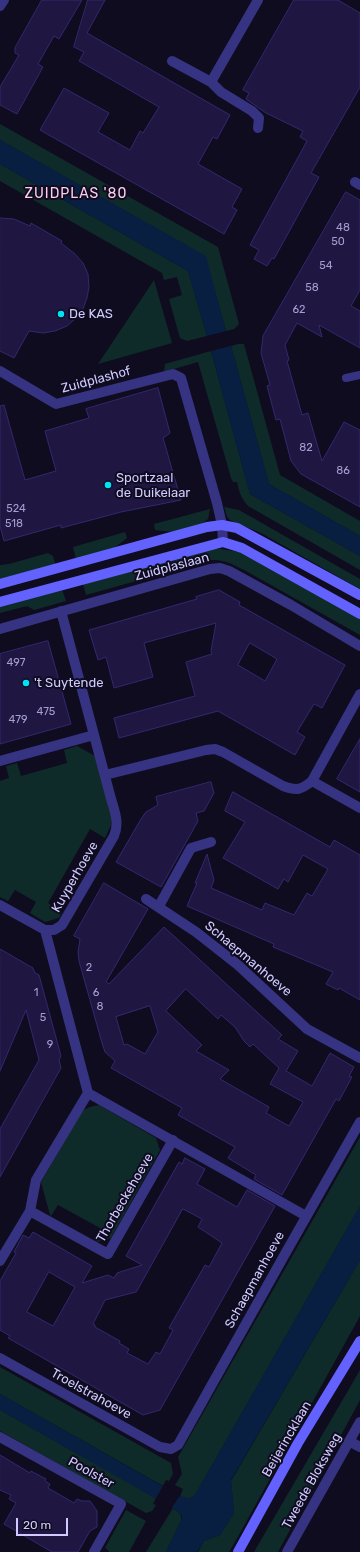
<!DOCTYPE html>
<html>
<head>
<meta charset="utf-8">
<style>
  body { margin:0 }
  #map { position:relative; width:360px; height:1552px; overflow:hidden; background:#0f0c20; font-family:Rubik,sans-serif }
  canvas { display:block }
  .scale { position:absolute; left:16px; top:1518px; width:52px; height:18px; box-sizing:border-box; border:2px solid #d0cbff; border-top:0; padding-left:5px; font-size:12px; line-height:14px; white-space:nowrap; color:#d0cbff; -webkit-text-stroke:3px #0f0c20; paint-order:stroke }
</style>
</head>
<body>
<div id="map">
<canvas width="360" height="1552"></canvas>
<div class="scale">20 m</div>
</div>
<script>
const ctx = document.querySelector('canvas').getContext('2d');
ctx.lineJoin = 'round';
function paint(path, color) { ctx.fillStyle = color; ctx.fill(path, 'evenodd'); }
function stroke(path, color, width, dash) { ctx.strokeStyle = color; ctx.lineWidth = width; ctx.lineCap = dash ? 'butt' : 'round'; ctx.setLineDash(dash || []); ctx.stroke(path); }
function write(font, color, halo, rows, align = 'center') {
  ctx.font = font + ' Rubik,sans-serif'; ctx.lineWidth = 4; ctx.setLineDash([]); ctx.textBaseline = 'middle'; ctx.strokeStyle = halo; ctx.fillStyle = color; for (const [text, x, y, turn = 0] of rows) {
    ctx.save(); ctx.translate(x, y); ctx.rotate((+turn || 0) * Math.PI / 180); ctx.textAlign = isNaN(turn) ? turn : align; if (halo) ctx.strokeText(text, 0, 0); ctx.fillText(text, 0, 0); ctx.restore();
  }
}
const green = new Path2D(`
  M0 124 218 247 239 324 234 329 226 331 205 256 0 140Z
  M0 164 188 271 207 336 187 341 180 338 169 299 182 295 177 277 164 280 162 273 0 181Z
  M154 280 172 343 98 364Z
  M238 344H244L280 475 360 521V536L269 484 231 346Z
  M211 351 250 494 360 556V570L248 506C241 498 239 492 237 482H233L231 478 198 362 167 371H164L165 364Z
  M224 507 239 510 360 579V589L263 534C256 530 233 523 229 519 226 516 226 511 224 507Z
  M210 509 208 519 200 525 173 532 155 530 154 524Z
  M125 532 127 538 114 548 76 559 73 547Z
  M210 549H221L239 552 360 618V635L246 571C234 565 225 559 211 560L86 595 83 584Z
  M48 553 53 556 55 564 0 579V565L9 564Z
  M62 589 66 601 34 610 27 606 0 613V606Z
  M77 746 95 756 112 818 111 825 105 838 90 829 48 903 62 912 59 918 45 922 30 913 36 902 15 890 8 901 0 897V781L9 778 6 766 17 763 21 776 67 763 64 750Z
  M99 1105 156 1138 160 1150 111 1238 97 1242 93 1239 100 1228 58 1205 51 1216 50 1215 41 1182 83 1110 90 1107Z
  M360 1137V1206L195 1495 189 1499 180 1496 183 1489 175 1485 182 1474 178 1457Z
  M360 1260V1316L235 1542 229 1552H198L204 1541 220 1535 234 1513 231 1481Z
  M0 1367 171 1463 173 1474 169 1481 166 1480 163 1486 0 1394Z
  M360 1370V1400L278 1552H254Z
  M0 1410 156 1498 153 1504 156 1505 152 1511 146 1513 0 1431Z
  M173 1508C179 1512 182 1513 181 1521L166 1552H146Z
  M126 1510 146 1521 129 1552H109V1551L105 1548Z`);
const water = new Path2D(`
  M0 140 206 256 226 331 207 336 188 271 0 164Z
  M231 346 269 484 360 536V556L250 494 211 351Z
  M360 1206V1260L231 1480 234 1513 220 1535 204 1541 197 1552H166L181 1521 182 1516 179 1512 0 1410V1394L180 1496 190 1499 195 1495Z`);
const pier = new Path2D(`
  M164 1484 181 1494 171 1509 155 1500Z`);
const building = new Path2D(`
  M42 0H82L59 39 54 36 38 64 43 67 17 114 0 105V87L19 55 15 53V48Z
  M88 0H105L87 33 230 115 217 139 213 137 198 164 242 189 232 207 237 210 224 234 40 130 64 88 109 113 98 132 130 150 140 131 143 133 159 107 79 61 84 52 74 47Z
  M294 0H338L360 13V87L311 173 319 177 274 259 272 258 267 266 254 259 259 250 250 245 307 141 300 137 303 131 266 113 246 99 249 93 243 90Z
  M346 192 360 200V290L351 306 360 311V348L319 325 322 337 297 323 285 345 289 360 287 361 302 415 308 413 322 461 344 422 360 430V507L301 474 291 461 280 419 276 420 267 386 270 385 261 353 263 336Z
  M0 218 14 219 30 226 31 223 62 241 61 243 75 254 83 263 88 274 89 287 87 298 83 309 75 319 67 326 55 331 43 333 29 331 14 358 0 351Z
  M158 388 170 433 163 438 181 500 121 512 61 528V525L4 541 0 526V406L4 405 25 480 56 471 45 431 89 418 86 409Z
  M219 590 240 602 239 605 345 665 322 708 314 704 297 732 305 737 295 755 218 711 119 738 114 718 195 696 186 662 212 654 211 651 216 623 144 643 153 677 114 688 106 657 98 660 89 630 197 599 196 597ZM250 643 277 659 265 681 238 665Z
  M48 641 71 724 0 744V654Z
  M360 739V792L337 779Z
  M211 782 214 793 204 811 196 813 198 821 161 887 116 862 141 819 146 812 158 805 156 797Z
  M233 792 330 847 334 840 360 855V1000L339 988 338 990 326 984 333 972 273 947 274 944 187 906 197 883H195L207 854 214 880 211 888 262 910 265 903 294 915 307 893 312 896 328 869 303 855 288 882 284 879 278 889 223 858 245 822 225 811Z
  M104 883 148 909 106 982 109 984 164 927 282 1035 278 1039 298 1051 286 1071 312 1086 330 1053 354 1067 349 1076 352 1077 339 1101 336 1099 282 1195 254 1179 256 1175 228 1158 235 1147 178 1115 182 1108 111 1068 115 1061 105 1052 102 1043 79 961 78 952 80 939 74 936ZM186 989 218 1019 221 1015 235 1027 244 1041 250 1047 253 1044 279 1068 270 1084 303 1102 289 1126 266 1113 269 1107 220 1079 229 1070 196 1051 202 1045 166 1011ZM150 1006 158 1032 145 1054 127 1044 124 1045 116 1017Z
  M0 949 33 968 35 973 39 975 61 1056 59 1060 61 1068 0 1177V1129L39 1060 26 1010 0 1071Z
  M185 1158 205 1169 197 1184 237 1207 247 1190 275 1206 160 1410 143 1415 8 1338 10 1336 0 1330V1281L16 1253 14 1252 23 1235 29 1238 33 1232 92 1266 82 1283 108 1275 114 1278 117 1273 142 1265 126 1256 179 1162 182 1164ZM183 1209 202 1219 198 1227 222 1243 209 1267 205 1265 182 1305 169 1328 173 1330 160 1354 156 1352 148 1364 127 1353 129 1349 119 1343 120 1341 95 1327V1325L93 1324 105 1300 136 1292ZM49 1272 75 1287 53 1326 27 1312Z
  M0 1455 30 1473 31 1471 46 1479 45 1481 50 1484 48 1488 74 1503 77 1499 82 1501H90L93 1505 97 1511V1527L90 1531 78 1552H52L4 1524 16 1503 9 1499 11 1495 0 1490Z`);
const lane = new Path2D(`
  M346 378 360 375`);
const street = new Path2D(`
  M0 6 4 0
  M172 61 211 82 221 92 252 111 259 118 258 128
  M211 82 258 0
  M355 182 360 185
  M0 371 56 404 173 374 181 378 217 503 222 525 223 542
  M0 629 210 569 220 568 229 571 291 605 360 646
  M0 761 94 735
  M105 775 206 750 215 749 223 752 283 786C297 791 301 790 312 781L360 808
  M312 781 360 694
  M146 899 196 932 238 965 307 1029 360 1058
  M0 905 45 930H54L62 925 114 836C120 822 114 810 110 795L61 611
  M159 906 191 848 211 842
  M45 930 88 1093 306 1216
  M30 1211 108 1254 173 1140
  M0 1261 30 1211 36 1180 88 1093
  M0 1358 160 1447 171 1449 178 1445 285 1254 360 1122
  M0 1437 121 1504 94 1552
  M349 1441 360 1447
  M287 1552 360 1422`);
const secondary = new Path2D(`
  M0 584 207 527 222 525 237 528 360 595
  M0 602 223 542 242 548 360 614
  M238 1552 298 1443 360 1341`);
const markers = [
  [61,314,4,"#00e3f6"],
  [108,485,4,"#00e3f6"],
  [26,683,4,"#00e3f6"]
];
const numberNames = [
  ["48",343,228],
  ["50",338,242],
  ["54",326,266],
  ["58",312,288],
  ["62",299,310],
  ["82",306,448],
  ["86",343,471],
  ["524",16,509],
  ["518",14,524],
  ["497",16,663],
  ["475",46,712],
  ["479",18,720],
  ["2",89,968],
  ["1",36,993],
  ["6",96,993],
  ["8",100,1007],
  ["5",43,1018],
  ["9",50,1045]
];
const poiNames = [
  ["De KAS",69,314],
  ["Sportzaal",116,478],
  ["de Duikelaar",116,493],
  ["'t Suytende",34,683]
];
const streetNames = [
  ["Zuidplashof",96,380,-15],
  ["Zuidplaslaan",172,567,-15],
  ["Kuyperhoeve",75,877,-60],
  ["Schaepmanhoeve",248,959,40],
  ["Thorbeckehoeve",125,1198,-60],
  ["Schaepmanhoeve",255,1280,-61],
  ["Troelstrahoeve",91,1394,29],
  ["Beijerincklaan",287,1439,-60],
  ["Poolster",91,1473,29],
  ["Tweede Bloksweg",312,1481,-61]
];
const neighbourhoodNames = [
  ["ZUIDPLAS '80",76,194]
];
paint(green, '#0f2b29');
paint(water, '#091f42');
paint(pier, '#0f0c20');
paint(building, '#1f1742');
stroke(building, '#34286f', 1);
stroke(lane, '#363482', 8);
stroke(street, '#363482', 10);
stroke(secondary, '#6362ff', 10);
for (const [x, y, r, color] of markers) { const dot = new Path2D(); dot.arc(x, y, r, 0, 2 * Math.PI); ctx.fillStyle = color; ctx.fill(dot); stroke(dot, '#0f0c20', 1.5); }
write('11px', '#a49ed0', null, numberNames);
write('13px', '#d0cbff', '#0f0c20', poiNames, 'left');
write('13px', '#d0cbff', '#0f0c20', streetNames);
ctx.letterSpacing = '1px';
write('14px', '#ffcdee', '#0f0c20', neighbourhoodNames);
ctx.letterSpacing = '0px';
</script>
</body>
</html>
